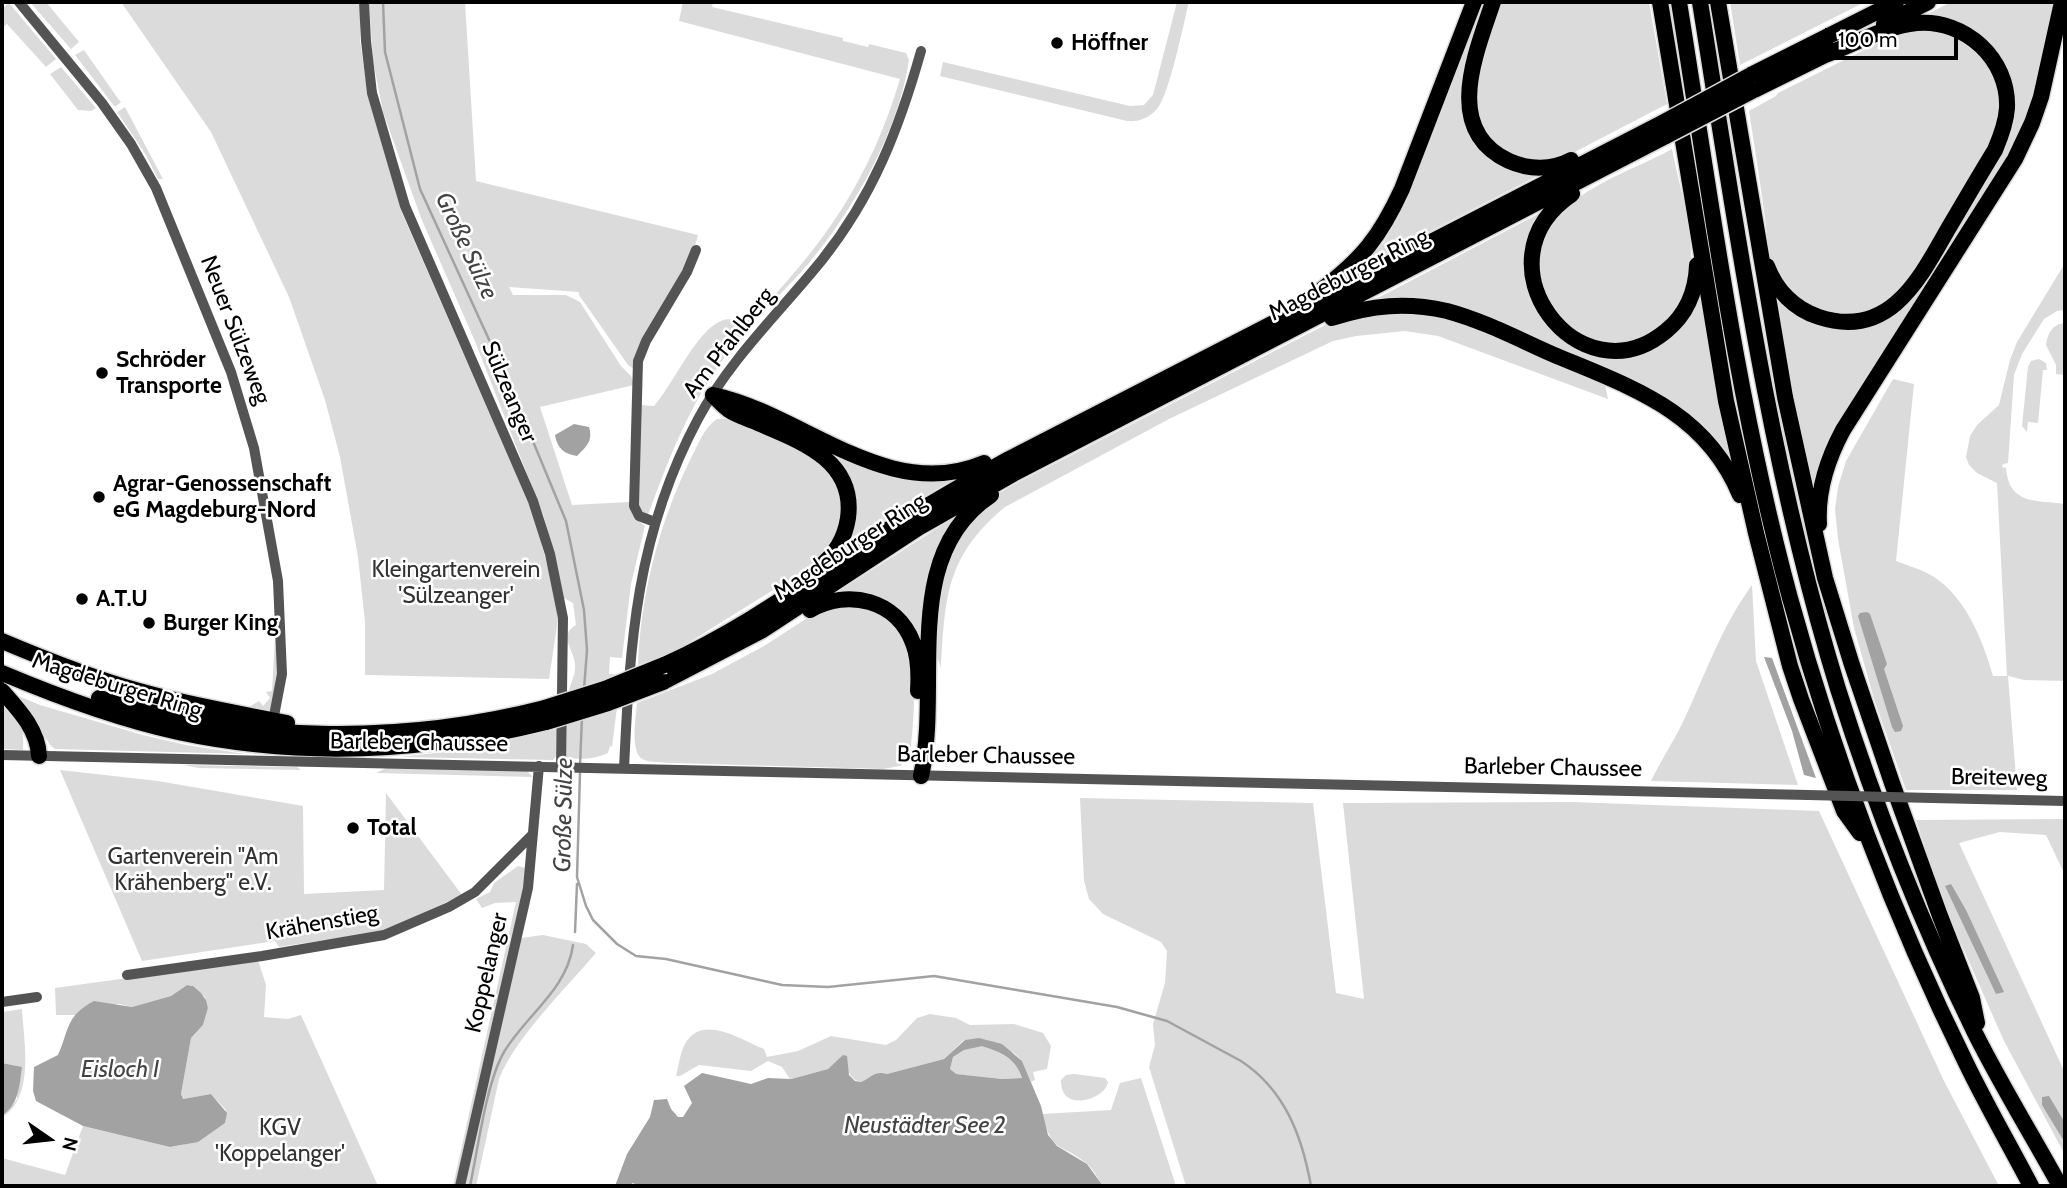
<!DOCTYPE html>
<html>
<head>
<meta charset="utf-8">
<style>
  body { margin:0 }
  #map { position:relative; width:2067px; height:1188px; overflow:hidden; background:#fff; font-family:Cabin,sans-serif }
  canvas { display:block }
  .frame { position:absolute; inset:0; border:4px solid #000; pointer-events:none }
  .north { position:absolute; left:14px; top:1104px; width:70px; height:70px; -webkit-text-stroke:5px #fff; paint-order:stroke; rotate:104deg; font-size:19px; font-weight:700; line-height:28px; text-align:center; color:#000 }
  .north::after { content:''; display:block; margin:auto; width:24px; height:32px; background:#000; clip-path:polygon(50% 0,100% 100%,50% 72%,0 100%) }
  .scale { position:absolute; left:1825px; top:28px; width:133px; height:32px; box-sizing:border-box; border:4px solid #000; border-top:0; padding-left:9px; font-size:21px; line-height:24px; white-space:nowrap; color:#000; -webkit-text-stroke:5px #fff; paint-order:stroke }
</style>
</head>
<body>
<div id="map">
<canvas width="2067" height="1188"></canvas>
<div class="frame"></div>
<div class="north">N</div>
<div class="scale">100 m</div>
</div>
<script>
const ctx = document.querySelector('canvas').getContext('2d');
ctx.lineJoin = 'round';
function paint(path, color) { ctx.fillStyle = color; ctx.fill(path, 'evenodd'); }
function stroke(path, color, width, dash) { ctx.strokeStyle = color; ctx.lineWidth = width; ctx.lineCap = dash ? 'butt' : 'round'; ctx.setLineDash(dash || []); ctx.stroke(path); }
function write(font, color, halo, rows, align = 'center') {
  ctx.font = font + ' Cabin,sans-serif'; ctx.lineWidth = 5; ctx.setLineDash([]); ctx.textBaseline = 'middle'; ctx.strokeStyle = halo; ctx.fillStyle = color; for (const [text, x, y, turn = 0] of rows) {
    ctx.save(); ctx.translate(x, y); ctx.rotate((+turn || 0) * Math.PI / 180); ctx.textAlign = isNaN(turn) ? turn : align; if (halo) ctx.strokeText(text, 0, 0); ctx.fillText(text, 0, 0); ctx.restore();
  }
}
const green = new Path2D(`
  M30 2H46L79 42 71 49Z
  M121 2H360V41L368 94 402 213 533 513 556 597 558 619 549 679 365 675V622L358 557 340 457 325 400 289 297 211 132Z
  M369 2H465L476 181 698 235 691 260 634 369 628 365 579 295V292L509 287 513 295H566L580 302 621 366 631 376 634 385 540 407 572 505 629 502 633 516 645 526 631 584 622 658 610 657 609 674 621 675 612 747 610 746 608 753C593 760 581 759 565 758 565 737 564 712 569 691 571 681 576 675 575 664 574 650 558 635 576 625L573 603 564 598 544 517 474 339 421 218 383 112 373 61Z
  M683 2H713L712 7 843 38V41L868 47 869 44 906 53 909 60C899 130 854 209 809 263 781 295 749 324 724 358 688 408 669 458 648 515L639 510 641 405 654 406C672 386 697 330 721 321 731 316 741 324 752 319 825 244 870 179 900 79L679 21Z
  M1177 2H1189C1183 25 1170 93 1157 109 1149 118 1139 122 1127 121L940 76 943 62 1130 106 1144 105 1153 95Z
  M1481 2H1487C1474 44 1452 87 1469 131L1539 175 1363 266 1384 242 1399 215Z
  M1500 2H1649L1667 104 1569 155 1549 161 1516 157 1493 143 1478 120 1477 77Z
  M1730 2H1865L1740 65Z
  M1951 2H2054L2035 93 2014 146 2002 166 1837 426 1822 459 1813 500 1771 287 1783 304 1881 320 2001 152 2000 61 1922 17Z
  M9 3 56 59 46 67 7 24 2 28V9Z
  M1923 30C1930 30 1938 30 1945 32 1989 43 2013 97 1995 137 1984 161 1968 184 1955 207 1927 255 1889 340 1818 309 1800 302 1786 290 1775 273 1766 259 1768 242 1766 226 1761 188 1755 149 1749 111L1776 96 1778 93 1888 38Z
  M84 50 119 100 121 102 115 107 75 55Z
  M61 67 96 108 91 111 78 110 50 74Z
  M125 107 163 179H158L146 155 117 112Z
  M1672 149C1680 190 1698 245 1689 286 1687 293 1682 299 1679 305 1648 355 1579 355 1547 304 1542 296 1542 282 1541 273 1538 259 1537 244 1545 232 1576 186 1628 173 1672 149Z
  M1544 211C1540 228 1528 244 1526 262 1521 290 1543 334 1571 343 1589 349 1610 351 1630 355L1702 290 1741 488 1718 445 1524 336 1372 301Z
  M2065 263V310L2057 311 2044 319 2022 354 2014 375 2008 463 2003 464 2002 467 2006 468C2009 505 2036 500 2065 504V681L2024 680 2008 676 2017 790H1906L1874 699 1854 628 1838 539 1835 509 1838 487 1846 461 1893 379 1914 384 1896 561C1906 565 1917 568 1927 573 1964 592 1982 638 1993 676H2007L1997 483 1977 473 1969 465 1966 457 1970 436 1977 425 1999 405 2010 360 2017 342Z
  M1432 311 1604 380 1608 399 1438 336 1405 331 1356 336 1333 341 1171 418 1005 507C946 556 945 597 941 668L934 647 935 595 950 545 991 498 1013 485 1331 322 1354 314Z
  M2065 323V375L2056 374V365L2046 345C2048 333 2052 324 2065 323Z
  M2039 359 2046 363 2047 370H2043L2038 423 2028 422 2027 432 2022 426 2028 367 2031 361Z
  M739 407 855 459 954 479 900 511 842 550 844 475Z
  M717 419H729C774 438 840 454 841 513 841 536 827 554 810 567L688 643 665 656 638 665C641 593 659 523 691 458 698 445 704 427 717 419Z
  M967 509 949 533 923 692 909 627 833 595Z
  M1752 585 1756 661 1798 785 1651 781C1660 762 1672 744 1682 724 1704 678 1721 627 1752 585Z
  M842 605C852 607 864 607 874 610 926 629 914 715 910 758L900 766 883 769 671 763C663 762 650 763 642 759 630 751 636 716 637 703L712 674 764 646 812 615Z
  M274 633 278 636C278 659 285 698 266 714L247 708 259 701 263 706 270 698 266 692 272 691 275 638 268 636Z
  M11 693 40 705 143 735 186 745 245 754 55 749 50 745 38 725Z
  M2 701C18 718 25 726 23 750L2 749Z
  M557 729 556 756 553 760 401 757 469 749Z
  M183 765 297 767 301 770 199 768Z
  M386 768 527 771 533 777 376 773Z
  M60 770 158 781 303 806 304 894 384 890 386 793 462 895 384 931 279 947 275 941 142 961Z
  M1080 798 1313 803 1336 993 1364 999 1343 803 1572 802 1819 811 1944 1081 1999 1186H1186L1149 1067 1155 1045 1153 1024 1165 983 1167 951 1161 942 1103 914 1089 899 1084 881Z
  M2065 819V875L2046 835 2000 832 1959 843 2065 1073V1155L2004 1041 1944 905 1916 820Z
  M518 866 526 868 527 872 456 1186H453L516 902 495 903 482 908 476 899 490 892 494 883Z
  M543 935 586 944 596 953C567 987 515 1038 499 1079L476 1186H463L521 938Z
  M258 960 266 985 264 1017 288 1019 301 1015 378 1186H2V1158L65 1175 83 1126 170 1147 183 1145 225 1123 226 1110 211 1094 183 1099 181 1094 191 1038 203 1025 208 1008 205 997 191 985H187L171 996 132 1007 119 1004 83 1008 76 1015H56L55 988Z
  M22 1009C24 1044 35 1096 2 1118L17 1099V1066L2 1063V1012Z
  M930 1014 956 1018 970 1025 1014 1024 1043 1033 1051 1046 1047 1069 1033 1072 1035 1080 1031 1082 1022 1061 1014 1053 964 1040 944 1059 887 1074C875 1070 871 1078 861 1082 848 1079 847 1067 844 1055L828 1069 790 1079 782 1067 768 1061 751 1071 699 1065 680 1076H676C679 1065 680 1053 685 1044 702 1013 741 1040 764 1049L767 1057 798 1051 831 1036 886 1045 896 1040 917 1018Z
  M981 1045C1000 1053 1015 1057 1022 1078L1002 1079 955 1074 950 1069 953 1057 964 1050Z
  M1074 1074 1105 1078 1108 1082C1106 1096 1078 1107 1066 1096 1062 1092 1061 1085 1061 1080L1066 1075Z
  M1141 1078 1176 1186H1103C1098 1179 1093 1168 1086 1163 1059 1141 1053 1155 1042 1114L1111 1110 1120 1083Z`);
const water = new Path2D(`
  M574 424 589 427C593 441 587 446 577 456 564 454 557 448 555 435Z
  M1867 612 1870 614 1887 664 1884 669 1903 726 1901 731 1895 732 1892 727 1858 616 1860 613Z
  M1764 657 1772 658 1816 778 1804 775 1792 731Z
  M1951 884 1966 910 2004 992 1996 994 1945 886Z
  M187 985 193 986 201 993 206 1000 208 1008 203 1025 191 1038 181 1094 183 1099 211 1094 227 1113 225 1123 198 1142 170 1147 83 1126 36 1101 33 1091 34 1067 58 1055C69 1031 65 1016 94 1001L132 1007 171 996Z
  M979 1038 1002 1044 1022 1061 1041 1106 1048 1135 1057 1146 1087 1164 1103 1186H638L633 1183 629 1186H615L627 1154 650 1117 654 1100 667 1099 671 1109 678 1117H683L692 1103 684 1086 702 1073 751 1084 768 1078 791 1079 828 1069 843 1055 847 1056 849 1075 855 1081 861 1082C871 1078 874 1070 887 1074L944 1059 965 1040ZM982 1046C1000 1052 1016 1058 1022 1078L1002 1079 956 1074 950 1069 953 1057 964 1050Z
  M2 1063 22 1067C19 1087 19 1104 2 1116Z
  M2049 1096 2065 1123V1143L2042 1105V1097Z`);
const stream = new Path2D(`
  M383 2 385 52 420 189 508 381 566 521 584 610 587 650 584 689
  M580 766 582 717
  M580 773 577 877 586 906 593 920 617 944 636 956 666 959 782 985 828 987 934 976 1117 1007 1167 1021 1241 1061C1285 1090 1302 1136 1311 1186
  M575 932 577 884
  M470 1186C478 1149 486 1083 504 1052 526 1015 567 990 573 945`);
const minor = new Path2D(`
  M19 2 102 103 131 144 156 188 231 372 254 448 278 581 282 674 273 721
  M364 2 366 41 372 93 405 206 533 501 550 554 563 618 561 767
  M655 522 639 516 634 506 638 361 646 341 687 272 696 250
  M2 755 1808 795
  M624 769C630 641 636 535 698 419 730 359 780 312 822 260 873 196 899 129 921 51
  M1932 798 2065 801
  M127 975 262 956 384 935 449 907 475 892 533 834
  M2 1002 37 997
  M460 1186 528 888 539 766`);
const highway = new Path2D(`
  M1493 2C1476 53 1442 130 1509 161 1529 170 1552 170 1571 160
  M1660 2 1726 401 1756 533 1790 666 1801 699 1844 811 1860 833
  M1679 2C1711 201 1737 403 1790 598 1834 758 1893 915 1967 1065 1987 1106 2010 1146 2031 1186
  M1700 2C1737 233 1769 465 1838 689 1875 806 1921 923 1975 1033 2001 1085 2032 1135 2060 1186
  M1718 2 1785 397 1825 578 1852 665 1892 783 1940 916 1972 998 1977 1023
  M1884 24 1928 2
  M1751 75 1896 2
  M1754 90 1833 51
  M1572 194C1472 261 1579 403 1666 331 1687 314 1696 291 1697 265
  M1767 266C1776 290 1794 309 1819 317 1890 340 1920 278 1948 229 1964 202 1979 176 1995 150 2001 136 2006 123 2007 108 2009 59 1965 19 1917 23 1886 26 1854 44 1825 55
  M1320 291C1362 259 1380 237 1402 189L1474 2
  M1332 318C1372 305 1406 302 1447 311 1484 321 1518 339 1552 354 1630 387 1705 410 1740 495
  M713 395C803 414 887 504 984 463
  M713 395C718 400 723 406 729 410 736 415 746 418 753 421 796 440 856 458 848 518 845 538 835 555 818 568
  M1819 524C1817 491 1828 458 1843 430L2015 159 2032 123 2041 97 2062 2
  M810 610C848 588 897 600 913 643 919 658 919 675 918 691
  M2 641C47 660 92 678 139 691 188 705 237 713 287 723
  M664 665C740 631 806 583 875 538 919 510 964 484 1009 459L1664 122
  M2 673C59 697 118 719 178 732 300 758 426 752 546 722
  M663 682 761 631 918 528 1013 474 1666 136
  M2 691C19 710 38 730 39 756
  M99 698C242 743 400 745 545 708
  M921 776C942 684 899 556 991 495`);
const minorBridge = new Path2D(`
  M1808 795 1932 798`);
const highwayBridge = new Path2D(`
  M1664 122 1751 75
  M1666 136 1754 90
  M545 708 605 689 664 665
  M546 722 608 703 663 682`);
const markers = [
  [1057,43,7,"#000"],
  [102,373,7,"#000"],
  [99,497,7,"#000"],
  [82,599,7,"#000"],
  [149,623,7,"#000"],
  [353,828,7,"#000"]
];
const poiNames = [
  ["Höffner",1071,43],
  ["Schröder",116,360],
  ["Transporte",116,386],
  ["Agrar-Genossenschaft",113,484],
  ["eG Magdeburg-Nord",113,510],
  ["A.T.U",96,599],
  ["Burger King",163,623],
  ["Total",367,828]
];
const streetNames = [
  ["Magdeburger Ring",1349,275,-27],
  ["Neuer Sülzeweg",235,330,69],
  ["Am Pfahlberg",729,343,-52],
  ["Sülzeanger",509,392,67],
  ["Magdeburger Ring",850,547,-33],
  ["Magdeburger Ring",117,686,17],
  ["Barleber Chaussee",419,743,1],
  ["Barleber Chaussee",986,756,1],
  ["Barleber Chaussee",1553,768,1],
  ["Breiteweg",1999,778,1],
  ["Krähenstieg",322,923,-10],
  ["Koppelanger",487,973,-77]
];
const parkNames = [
  ["Kleingartenverein",456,570],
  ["'Sülzeanger'",456,596],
  ["Gartenverein \"Am",193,857],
  ["Krähenberg\" e.V.",193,883],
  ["KGV",280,1128],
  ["'Koppelanger'",280,1154]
];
const waterNames = [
  ["Große Sülze",466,246,65],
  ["Große Sülze",564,815,-89],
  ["Eisloch I",120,1070],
  ["Neustädter See 2",925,1126]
];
paint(green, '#dbdbdb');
paint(water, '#a2a2a2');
stroke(stream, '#a2a2a2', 2.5);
stroke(highway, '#dbdbdb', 19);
stroke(minor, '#545454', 10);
stroke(highway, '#000', 16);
stroke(highwayBridge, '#dbdbdb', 19, []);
stroke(minorBridge, '#545454', 10);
stroke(highwayBridge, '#000', 16);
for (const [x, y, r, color] of markers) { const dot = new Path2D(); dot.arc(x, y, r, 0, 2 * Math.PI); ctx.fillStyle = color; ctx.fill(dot); stroke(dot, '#fff', 2.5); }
write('bold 23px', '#000', '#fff', poiNames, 'left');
write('23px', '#000', '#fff', streetNames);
write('23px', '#323232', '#fff', parkNames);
write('italic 24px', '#434343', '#fff', waterNames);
</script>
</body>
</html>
